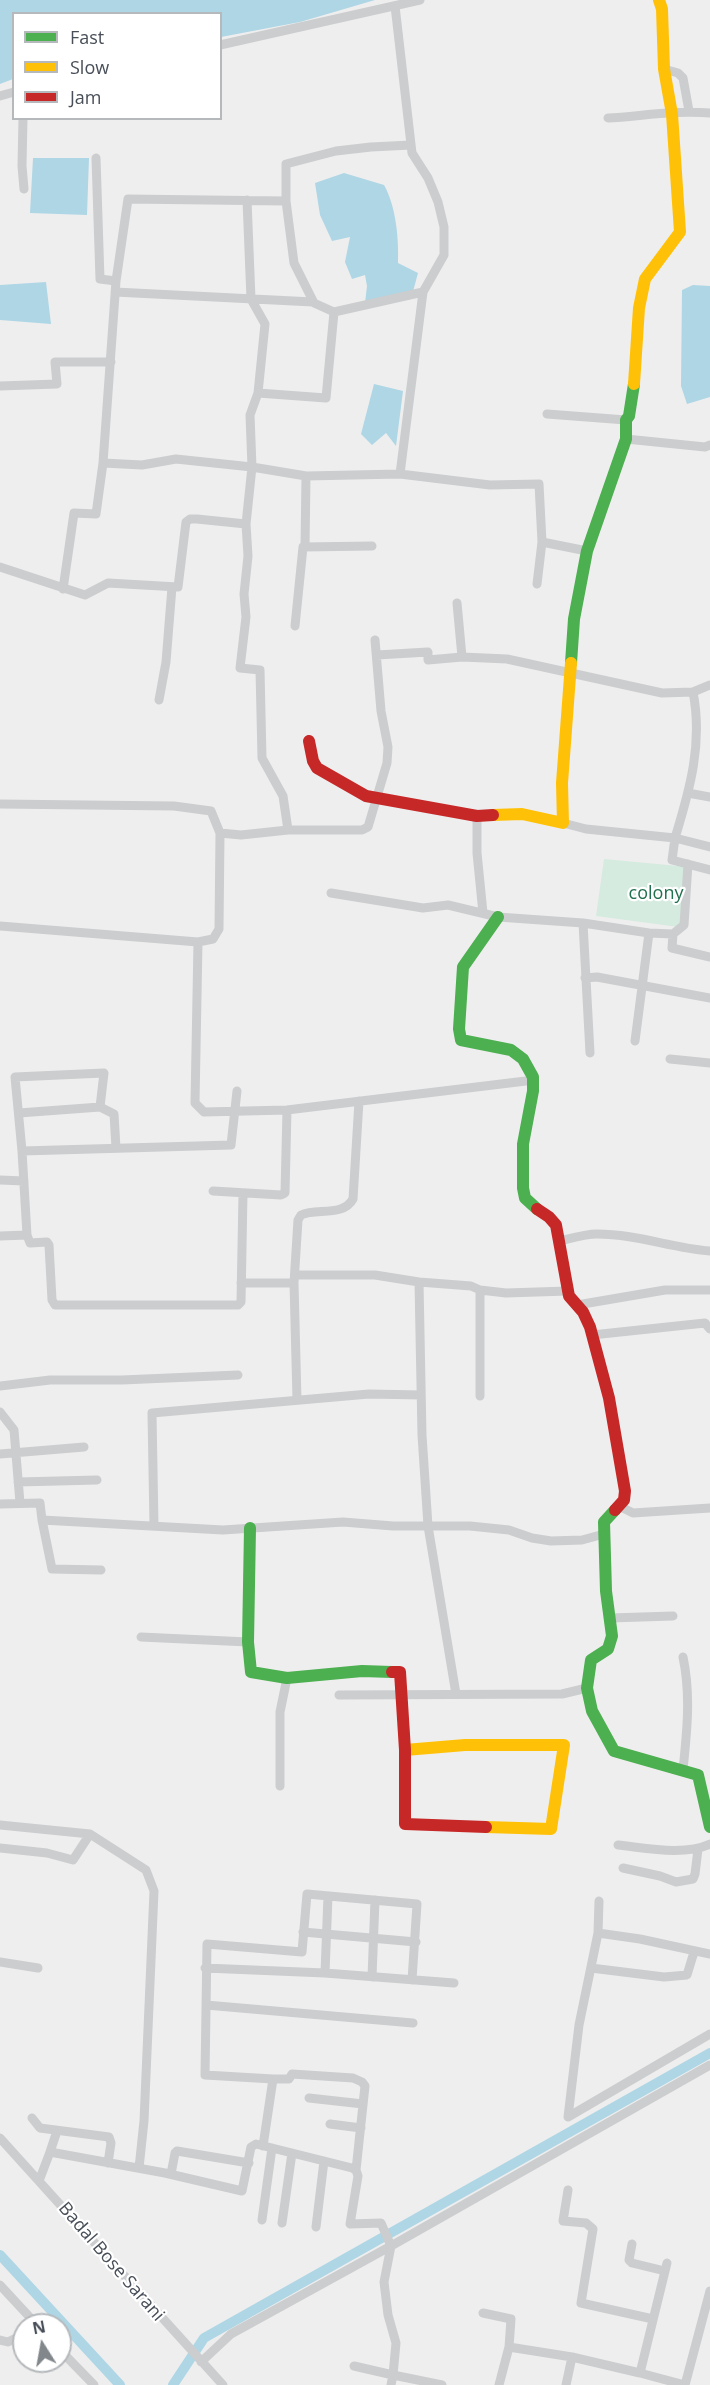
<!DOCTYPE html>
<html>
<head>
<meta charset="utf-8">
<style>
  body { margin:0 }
  #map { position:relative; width:710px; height:2385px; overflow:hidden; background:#efeeee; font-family:"Open Sans",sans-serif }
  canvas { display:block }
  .legend { position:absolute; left:12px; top:12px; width:210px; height:108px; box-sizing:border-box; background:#fff; border:2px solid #b6b9bc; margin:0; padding:8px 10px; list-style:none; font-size:18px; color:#484f58 }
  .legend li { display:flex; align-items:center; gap:12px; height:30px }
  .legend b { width:30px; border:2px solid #b6b9bc }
  .north { position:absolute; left:12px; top:2313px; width:60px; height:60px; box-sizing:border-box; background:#fff; border:2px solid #b6b9bc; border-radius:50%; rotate:349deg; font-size:16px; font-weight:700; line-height:24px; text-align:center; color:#484f58 }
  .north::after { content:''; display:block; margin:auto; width:21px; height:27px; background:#82878c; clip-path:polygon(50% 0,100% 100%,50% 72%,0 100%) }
</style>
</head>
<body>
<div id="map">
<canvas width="710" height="2385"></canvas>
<ul class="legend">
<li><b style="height:8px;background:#4caf50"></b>Fast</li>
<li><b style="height:8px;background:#ffc107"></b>Slow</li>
<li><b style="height:8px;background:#c62828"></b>Jam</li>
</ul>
<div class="north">N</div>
</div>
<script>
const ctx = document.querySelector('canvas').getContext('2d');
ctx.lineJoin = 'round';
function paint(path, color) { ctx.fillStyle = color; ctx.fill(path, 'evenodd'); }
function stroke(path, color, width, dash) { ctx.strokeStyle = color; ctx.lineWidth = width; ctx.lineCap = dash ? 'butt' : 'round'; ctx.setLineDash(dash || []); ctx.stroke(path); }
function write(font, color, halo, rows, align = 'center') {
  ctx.font = font + ' "Open Sans",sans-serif'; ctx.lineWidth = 4.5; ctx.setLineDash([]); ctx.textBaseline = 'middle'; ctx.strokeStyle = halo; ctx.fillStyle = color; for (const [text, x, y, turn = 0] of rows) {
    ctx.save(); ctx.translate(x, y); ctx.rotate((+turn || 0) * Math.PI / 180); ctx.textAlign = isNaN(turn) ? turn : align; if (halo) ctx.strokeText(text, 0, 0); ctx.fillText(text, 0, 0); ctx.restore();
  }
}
const green = new Path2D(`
  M604 859 689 867 686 928 596 916Z`);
const water = new Path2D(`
  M0 0H375L300 22 221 37 220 14H14L13 79 0 84Z
  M33 158H89L87 215 30 213Z
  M344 173 384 185C396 206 399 239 398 263L418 273 411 299 365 303 367 286 365 275 352 279 345 262 350 237 332 241 320 215 315 183Z
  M46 282 51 324 0 320V285Z
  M693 285 710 286V397L687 404 681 386 682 290Z
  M374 384 403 391 396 446 386 433 372 445 361 434Z`);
const canal = new Path2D(`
  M0 2255 120 2385
  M173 2385 204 2338 710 2053`);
const street = new Path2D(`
  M395 6 412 153 428 178 438 202 444 227V255L423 292 400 474
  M220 45 420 0
  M664 69 678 73 683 78 689 111
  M0 96 14 92
  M23 118 22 166 24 189
  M608 118C642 116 677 110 710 113
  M411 145 371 147 336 151 286 164V201L294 263 314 303 334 312 423 292
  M96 158 100 279 116 281
  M247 200 251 299 265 324 258 393 326 398 334 312
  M115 292 313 302
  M0 386 57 384 55 362H111
  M258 393 250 415 252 467 246 524 248 556 244 594 246 617 240 668 260 670 262 758 283 796 288 830
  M547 414 626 420
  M626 439 705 447 710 445
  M103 463 142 465 176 459 252 467 306 476 400 474 490 485 539 484 542 542 537 584
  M542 542 587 551
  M305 547 306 476
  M0 567 85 595 108 583 178 587 186 522 190 519H197L246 524
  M63 589 74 513 96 514 103 463 116 281 128 199 286 201
  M457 603 462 657
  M295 626 303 547 372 546
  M377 655 428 652V660L462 657 507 659 662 693 693 692 710 685
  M693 692C703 743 690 789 675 838L710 847
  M159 700 166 662 172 587
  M688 793 710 797
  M0 804 174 806 211 811 220 833 219 929 213 939 198 942 0 926
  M477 816V853L483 913
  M563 823 586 829 675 838 672 860 710 870
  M220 833 241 835 288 830H362L368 827 387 763 388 747 381 711 375 640
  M331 893 423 908 448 905 498 917 583 923 649 933 673 934 684 925 688 864
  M583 923 590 1053
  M673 934 672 948 710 957
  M198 942 195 1103 204 1112 287 1110 534 1080
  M585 978 597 977 710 998
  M635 1041 649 933
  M670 1059 710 1063
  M19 1113 100 1107
  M22 1151 15 1077 104 1073 100 1107 114 1114 116 1148
  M0 1180 24 1181
  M213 1191 281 1195 285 1193 287 1110
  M27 1235 30 1243 47 1242 49 1245 52 1300 55 1305H238L241 1302 243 1193
  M0 1236 27 1235 22 1151 231 1145 237 1091
  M560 1241C572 1238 585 1234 597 1234 636 1234 672 1248 710 1251
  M295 1275H375L419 1282 471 1286 480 1290 506 1293 568 1291
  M419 1282 422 1435 428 1526 456 1694
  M241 1283H294
  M480 1290V1396
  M577 1305 665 1290H710
  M592 1335 705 1323 710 1329
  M0 1386 50 1380H122L238 1375
  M297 1400 294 1283 298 1220 301 1215C317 1208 343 1217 353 1199L359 1101
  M0 1412 14 1430 20 1503
  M0 1454 84 1447
  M18 1482 97 1480
  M0 1504 40 1503 42 1520 223 1530 343 1522 393 1526H470L509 1530 532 1538 551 1541 582 1540 604 1534
  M619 1506 633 1513 710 1508
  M42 1520 52 1569 101 1570
  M154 1526 152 1413 369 1394 421 1395
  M610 1618 673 1616
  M141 1637 248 1642
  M683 1657C691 1695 687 1731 683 1770
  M339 1695 562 1694 587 1688
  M280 1786V1712L287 1678
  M0 1825 90 1834 146 1870 154 1891 144 2121 139 2168
  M618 1845C647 1848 684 1856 710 1844
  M0 1848 47 1853 73 1860 90 1834
  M623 1868 660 1876 676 1882 693 1879 695 1874 698 1849
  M599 1901 598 1933 579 2025 568 2117 710 2034
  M303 1932 416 1942
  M598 1933 640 1939 710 1954
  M0 1962 38 1968
  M205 1968 325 1973 454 1983
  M591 1968 664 1977 687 1975 694 1952
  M325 1973 328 1896
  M372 1977 375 1900
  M206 2005 413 2023
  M273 2079 205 2075 207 1944 302 1952 307 1894 417 1904 412 1980
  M309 2098 363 2104
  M32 2118 40 2128 109 2137 111 2143 108 2163
  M330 2124 361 2128
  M0 2138 223 2385
  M263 2146 273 2079H289L292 2074 353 2078 362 2082 365 2086 356 2170
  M50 2152 57 2131
  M171 2174 175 2153 177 2151 249 2163
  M39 2181 50 2152 165 2173 242 2191 251 2147 256 2144 352 2168 356 2170 358 2176 350 2224 381 2223 391 2246 384 2282 388 2315 396 2343 393 2375 354 2366
  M568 2190 563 2221 586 2223 593 2229 581 2303 653 2319
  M262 2220 272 2148
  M282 2223 292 2153
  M316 2227 324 2161
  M632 2244 629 2260 632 2263 665 2271
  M0 2285 37 2325
  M483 2313 511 2319 509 2347 499 2385
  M0 2340 8 2342 24 2334
  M509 2347 572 2357 640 2373 667 2263
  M60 2350 94 2385
  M201 2362 231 2334 391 2246 710 2065
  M640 2373 685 2385 710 2291
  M391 2385 393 2375 442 2385
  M566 2385 572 2357`);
const fast = new Path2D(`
  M571 663 574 619 587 551 626 439V420L629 416 634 384
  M498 917 463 967 459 1029 461 1040 511 1050 523 1059 533 1077V1091L523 1144V1188L525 1198 537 1209
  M615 1510 604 1522 606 1591 612 1636 608 1649 591 1660 587 1688 592 1711 614 1751 698 1775 710 1827
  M250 1528 248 1642 251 1672 287 1678 362 1671 392 1672`);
const slow = new Path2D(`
  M634 384 639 308 645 279 680 232 672 114 664 69 662 9 659 0
  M493 815 522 814 563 823 562 783 571 663
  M405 1750 465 1745H564L551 1829 486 1827`);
const jam = new Path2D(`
  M309 741 313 761 317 768 366 796 477 816 493 815
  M537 1209 549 1217 556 1225 569 1296 583 1312 590 1327 609 1398 625 1491 624 1500 615 1510
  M392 1672H400L405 1750V1824L486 1827`);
const parkNames = [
  ["colony",656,894]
];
const streetNames = [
  ["Badal Bose Sarani",111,2262,49]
];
paint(green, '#d5ebdf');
paint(water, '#aed6e5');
stroke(canal, '#aed6e5', 10);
stroke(street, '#cbcdcf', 9);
stroke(fast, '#4caf50', 12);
stroke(slow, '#ffc107', 12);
stroke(jam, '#c62828', 12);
write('18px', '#21714e', '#fff', parkNames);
write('18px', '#484f58', '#fff', streetNames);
</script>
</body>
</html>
